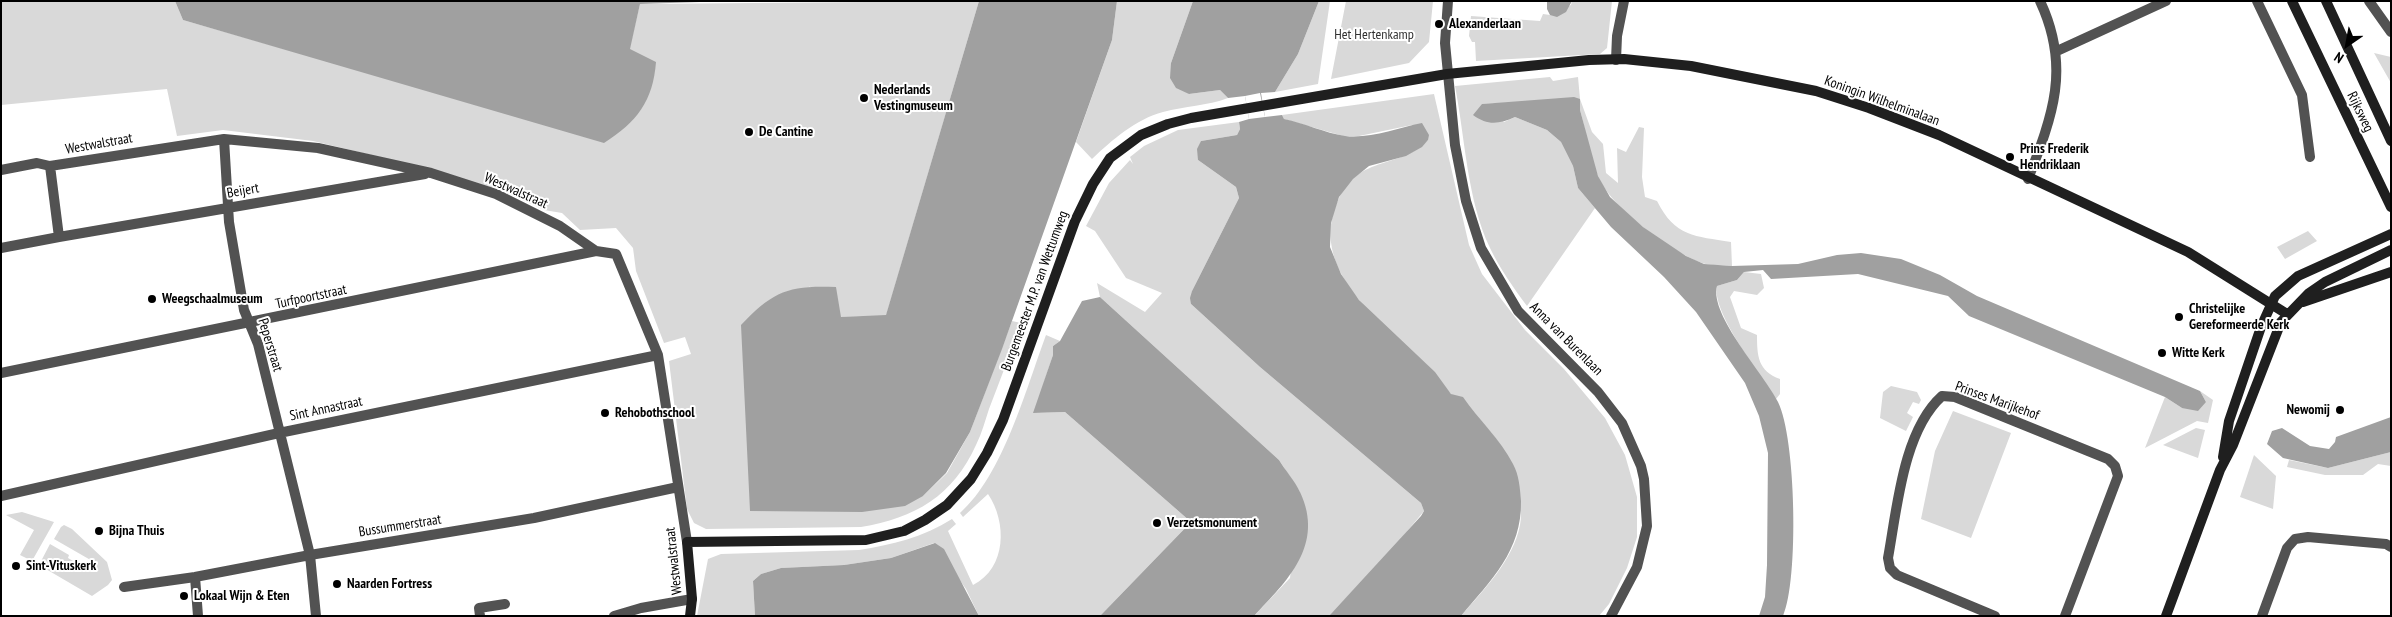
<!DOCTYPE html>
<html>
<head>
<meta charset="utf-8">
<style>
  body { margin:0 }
  #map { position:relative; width:2392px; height:617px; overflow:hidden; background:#fff; font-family:"PT Sans Narrow",sans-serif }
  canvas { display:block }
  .frame { position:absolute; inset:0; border:2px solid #000; pointer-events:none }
  .north { position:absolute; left:2322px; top:20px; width:50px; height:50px; -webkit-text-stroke:4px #fff; paint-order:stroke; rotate:213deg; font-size:14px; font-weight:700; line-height:20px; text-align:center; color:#000 }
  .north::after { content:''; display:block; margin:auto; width:18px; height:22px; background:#000; clip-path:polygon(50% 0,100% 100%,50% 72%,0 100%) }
</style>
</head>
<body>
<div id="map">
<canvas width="2392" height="617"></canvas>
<div class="frame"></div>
<div class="north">N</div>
</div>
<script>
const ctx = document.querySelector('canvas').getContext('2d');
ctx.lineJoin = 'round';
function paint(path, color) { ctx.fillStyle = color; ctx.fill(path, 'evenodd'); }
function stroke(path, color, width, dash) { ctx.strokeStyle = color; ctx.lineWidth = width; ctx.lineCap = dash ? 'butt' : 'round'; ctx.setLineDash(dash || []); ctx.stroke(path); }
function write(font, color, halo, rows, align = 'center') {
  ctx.font = font + ' "PT Sans Narrow",sans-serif'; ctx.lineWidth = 4; ctx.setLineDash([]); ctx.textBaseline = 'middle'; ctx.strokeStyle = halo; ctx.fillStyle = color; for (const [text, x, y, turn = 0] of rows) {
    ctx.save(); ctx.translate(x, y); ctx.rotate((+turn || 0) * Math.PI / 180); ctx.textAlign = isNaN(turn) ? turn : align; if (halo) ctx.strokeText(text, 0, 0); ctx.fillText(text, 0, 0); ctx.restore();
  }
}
const green = new Path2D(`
  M1 1H175L183 20 358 70 629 50 640 4 979 1 886 316 841 317 809 286 923 496 947 473 970 432 1012 321 1021 323C1011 352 1000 380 989 409 985 421 982 433 976 445 953 496 915 518 861 527L706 529 694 523 687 509 669 361 691 354 685 337 664 343 636 271 633 248 616 228 580 230 562 213 544 210 514 196 430 169 313 141 223 130 177 136 167 89 1 105Z
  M1117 1H1193L1171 63 1189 94 1220 90 1228 98C1207 106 1185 106 1163 112 1136 119 1112 140 1092 159L1076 142 1112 40Z
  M1319 1H1330L1318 84 1275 92 1298 54Z
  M1346 1H1433L1429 42 1409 63 1331 79Z
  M1572 1H1612L1607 48 1600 54 1476 61 1475 42H1472L1469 36 1471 16 1540 21 1543 14 1550 15 1571 5Z
  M2374 53 2391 57V83Z
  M1550 77 1553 81 1578 77 1580 99 1592 132 1603 144 1606 173 1618 183 1617 148 1626 152 1639 127 1644 128 1642 177 1645 197 1657 201C1675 237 1695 236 1731 242L1732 266C1723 265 1711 266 1702 263 1670 251 1611 208 1598 176 1589 156 1586 131 1580 110V99L1482 104 1504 122 1515 117 1547 130 1561 142 1573 166 1578 188 1595 208 1527 306C1513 287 1500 269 1490 248 1467 200 1465 137 1455 86Z
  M1434 94 1469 245 1482 274 1525 330 1564 369 1605 418 1625 455 1637 497V537L1627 568 1609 604 1599 616H1461C1484 589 1513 561 1520 525 1523 511 1518 498 1514 484 1510 473 1508 459 1502 448 1492 429 1469 411 1453 396 1443 386 1437 374 1426 364 1381 322 1305 269 1339 198 1359 155 1401 169 1428 140L1412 125 1359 136H1343L1284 119 1282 115Z
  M1239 122 1240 129 1237 135 1201 141 1198 160 1236 187 1239 198 1192 291 1191 304 1260 367 1421 503 1424 511 1395 546 1329 616H1254L1290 578 1300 492 1279 460 1100 297 1097 283 1145 312 1162 293 1126 278 1095 231 1086 226 1109 183 1130 160 1133 164 1130 157 1144 146 1178 130Z
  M2308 231 2317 241 2285 259 2277 247Z
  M1744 272 1761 274 1764 288 1757 295 1734 291 1730 297 1741 328 1757 335C1757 356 1758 371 1780 379V394L1776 399C1761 376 1711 311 1717 286L1737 280Z
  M1046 335 1060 341 1053 346V355L1034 413 1065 412 1191 522 1100 616H979L966 589 934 543 891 558 844 565 781 568 761 574 753 581 755 616H697L708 559 721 554 859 550C891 545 924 537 952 519L956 524 948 531 973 585C1007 568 1007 522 988 494L963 517 960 513C1003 475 1026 389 1046 335Z
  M1891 386 1917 392 1921 400 1919 404 1913 402 1907 413 1913 417 1906 431 1880 418 1883 392Z
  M2200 391 2213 400 2208 423 2197 421 2145 448 2165 397 2182 408 2206 402Z
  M1953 411 2011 433 1971 538 1921 519 1935 451Z
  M2196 428 2205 430 2198 458 2163 445Z
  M2391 452V466L2378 464 2363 475H2325L2287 467 2289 460 2328 468Z
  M2254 455 2276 476 2273 509 2240 497Z
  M22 512 54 522 32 561 20 555 34 530 6 515Z
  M64 525 72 529 107 562 112 580 108 585 92 596 39 565 50 544 69 555 68 558 87 569 94 562 54 539 61 527Z`);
const water = new Path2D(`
  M175 1H730L640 4 630 49 656 62C653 101 637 122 604 143L183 20Z
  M979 1H1117L1112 40 1002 349 970 432 946 473 923 496 905 506 862 512 750 511 741 325C773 291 789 285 836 287L841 317 886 315Z
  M1193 1H1319L1298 54 1275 92 1261 93 1265 117 1282 115 1284 119C1304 123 1325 133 1345 136 1370 139 1397 128 1422 123L1429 135 1428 140 1422 147 1406 156 1369 166 1353 179 1339 197 1331 223 1330 247 1341 274 1359 300 1435 372 1451 394 1463 397C1478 419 1501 440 1513 464 1519 475 1520 488 1521 501 1522 551 1491 580 1461 616H1329L1421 516 1424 511 1421 503 1260 367 1191 304 1190 298 1192 291 1239 198 1236 187 1198 160 1197 149 1201 141 1237 135 1240 129 1239 122 1249 119 1245 96 1228 98 1220 90 1189 94 1176 88 1170 78 1171 63Z
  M1547 1H1572L1566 12 1557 17 1550 15 1547 9Z
  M1574 97 1580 99V110L1598 176 1610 197 1643 227 1686 256 1704 264 1732 266 1798 264 1837 255 1861 253 1901 259 1940 275 1977 296 2200 391 2206 402 2198 411 2182 408 2165 397 1969 316 1948 296 1858 274 1771 279 1763 270 1744 272 1737 280 1717 286C1709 315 1765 375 1778 402 1796 438 1799 580 1783 616H1759L1765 597 1767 565 1768 453 1759 416 1745 383 1696 312 1664 277 1611 227 1578 188 1573 166 1561 142 1547 130 1515 117C1499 124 1488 126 1473 115L1482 104Z
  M1100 297 1279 460C1285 470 1295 481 1300 492 1325 545 1287 581 1254 616H1100L1191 522 1065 412 1033 413 1053 355V346L1060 341 1082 301Z
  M2391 417V452L2328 468 2283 458 2267 444 2272 431 2282 428 2310 446 2329 449 2335 442 2336 437Z
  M935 543 944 549 979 616H755L753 581 761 574 781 568 844 565 891 558Z`);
const pier = new Path2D(`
  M1260 93 1265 117 1249 119 1245 96Z`);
const street = new Path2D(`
  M1448 1 1445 43 1455 145 1466 201 1481 248 1518 311 1598 392 1622 423 1641 466 1644 479 1647 526 1637 567 1611 616
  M2257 1 2302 95 2310 157
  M2369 1 2391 32
  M2057 51 2166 1
  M1616 60 1617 36 1624 1
  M224 139 229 222 244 310 258 344 310 555 316 616
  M1 170 37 163 50 166 224 139 318 148 431 173 496 194 560 226 596 251 616 254 658 355 687 542
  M2028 179C2053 115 2071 67 2040 1
  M59 237 425 174
  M1 248 59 237 50 166
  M1 373 596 251
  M1 496 279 433 658 355
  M195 577 198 616
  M124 587 195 577 310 555 534 518 678 487
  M480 616 479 608 505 604
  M614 616 641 608 692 599
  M1995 616 1897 575 1890 568 1888 558C1897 509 1903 431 1942 396L1955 397 2108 459 2115 466 2118 476 2065 616
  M2262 616 2287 548 2295 539 2308 537 2386 544 2391 547`);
const secondary = new Path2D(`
  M2292 1 2391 207
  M2326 1 2391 141
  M2303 302 2391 272
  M2223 457 2229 421 2261 327 2275 296 2298 276 2391 234
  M690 616 692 599 687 542 866 540 904 531 925 520 947 505 971 479 987 453 1003 420 1075 221 1093 184 1110 158 1141 135 1168 124 1191 118 1447 74 1589 60 1624 59 1691 66 1816 91 1869 108 1939 135 2188 252 2287 314
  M2166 616 2220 470 2233 445 2281 322 2309 293 2325 282 2391 250`);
const markers = [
  [1439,24,5,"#000"],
  [864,98,5,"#000"],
  [749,132,5,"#000"],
  [2010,157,5,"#000"],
  [152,299,5,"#000"],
  [2179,317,5,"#000"],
  [2162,353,5,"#000"],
  [2340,410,5,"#000"],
  [605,413,5,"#000"],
  [1157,523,5,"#000"],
  [99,531,5,"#000"],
  [16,566,5,"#000"],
  [337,584,5,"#000"],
  [184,596,5,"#000"]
];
const poiNames = [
  ["Alexanderlaan",1449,24],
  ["Nederlands",874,90],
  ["Vestingmuseum",874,106],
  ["De Cantine",759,132],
  ["Prins Frederik",2020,149],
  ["Hendriklaan",2020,165],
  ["Weegschaalmuseum",162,299],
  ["Christelijke",2189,309],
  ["Gereformeerde Kerk",2189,325],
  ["Witte Kerk",2172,353],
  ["Newomij",2330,410,"right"],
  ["Rehobothschool",615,413],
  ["Verzetsmonument",1167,523],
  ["Bijna Thuis",109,531],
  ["Sint-Vituskerk",26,566],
  ["Naarden Fortress",347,584],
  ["Lokaal Wijn & Eten",194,596]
];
const parkNames = [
  ["Het Hertenkamp",1374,35]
];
const streetNames = [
  ["Koningin Wilhelminalaan",1882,101,20],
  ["Rijksweg",2360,112,64],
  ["Westwalstraat",99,144,-10],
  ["Beijert",243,191,-10],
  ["Westwalstraat",516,191,24],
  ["Burgemeester M.P. van Wettumweg",1035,291,-70],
  ["Turfpoortstraat",311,297,-12],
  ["Anna van Burenlaan",1566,339,45],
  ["Peperstraat",270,345,73],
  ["Prinses Marijkehof",1997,401,20],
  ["Sint Annastraat",326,409,-12],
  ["Bussummerstraat",400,526,-9],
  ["Westwalstraat",674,561,-96]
];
paint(green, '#d9d9d9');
paint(water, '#a0a0a0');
paint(pier, '#fff');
stroke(street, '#525252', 10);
stroke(secondary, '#1f1f1f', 10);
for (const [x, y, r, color] of markers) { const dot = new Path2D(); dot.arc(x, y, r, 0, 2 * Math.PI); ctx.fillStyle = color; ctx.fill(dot); stroke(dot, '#fff', 2); }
write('bold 14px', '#000', '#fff', poiNames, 'left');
write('14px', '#303030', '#fff', parkNames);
write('14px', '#000', '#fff', streetNames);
</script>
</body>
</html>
